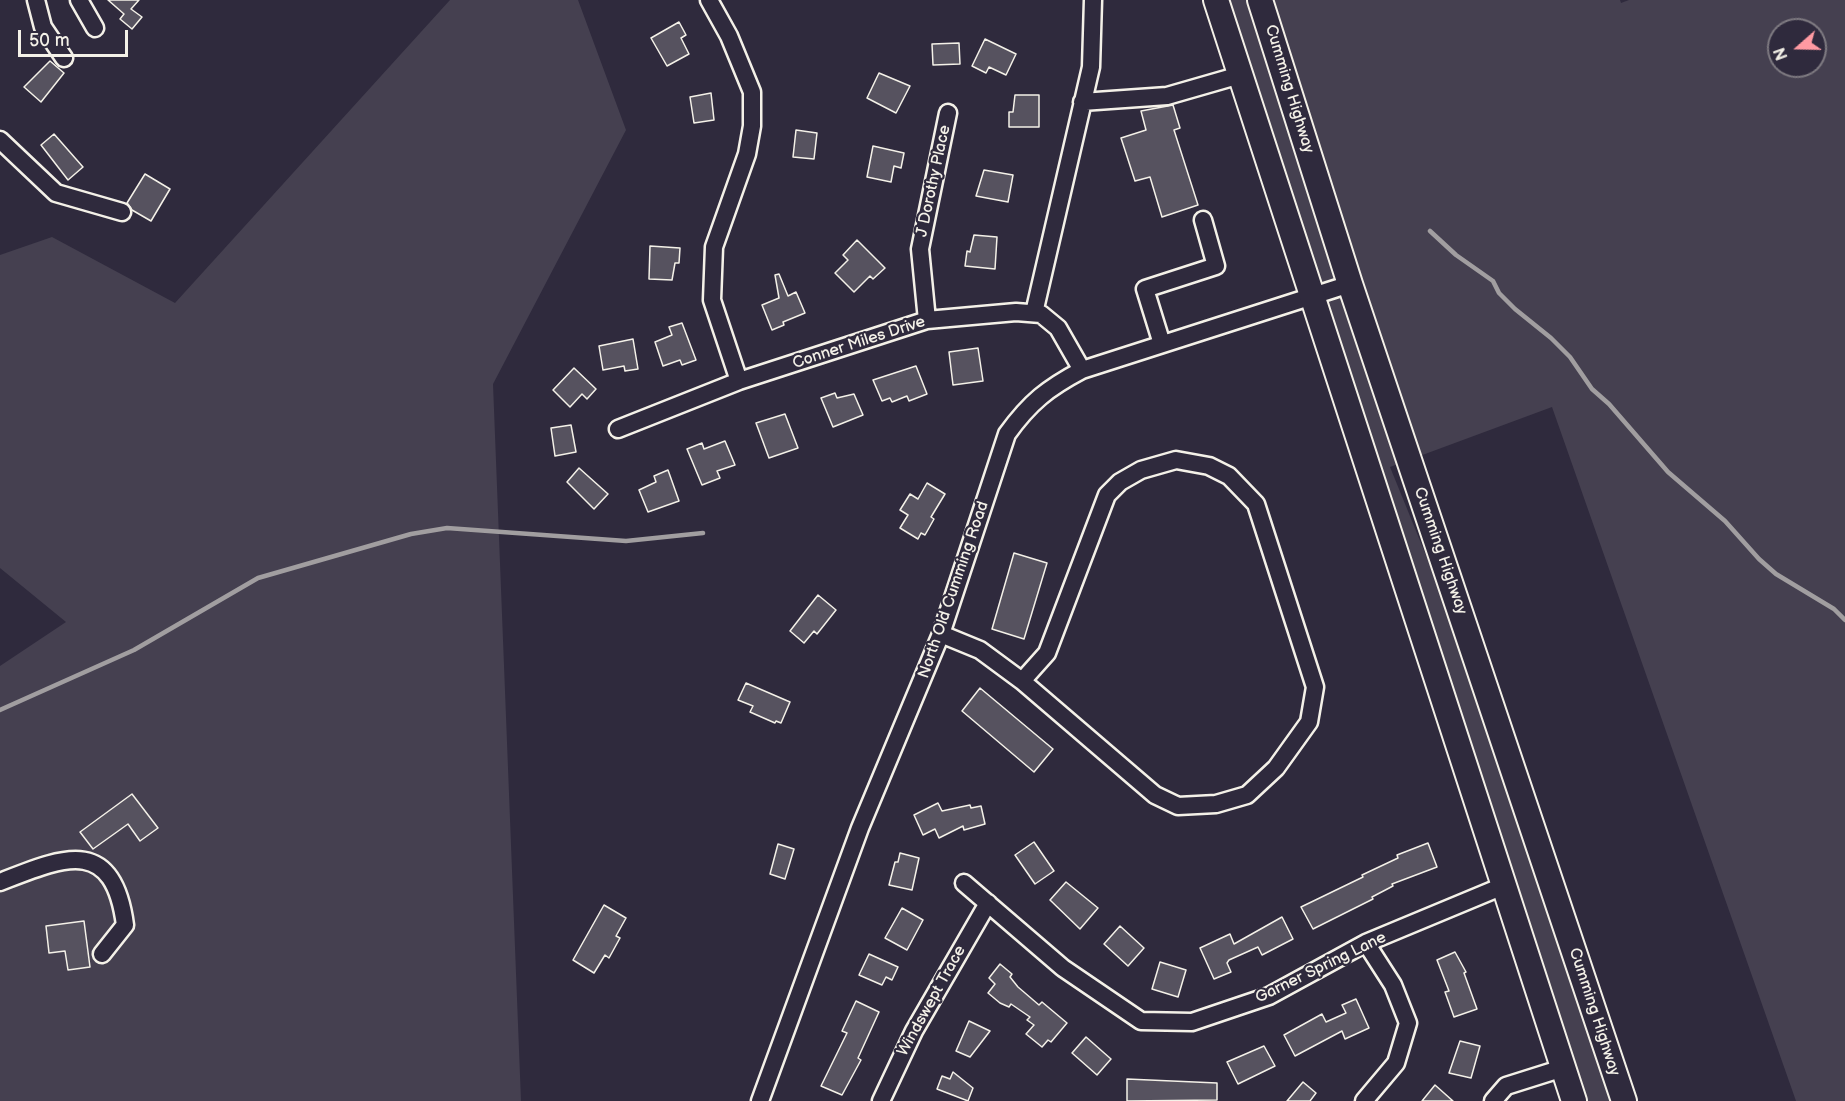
<!DOCTYPE html>
<html>
<head>
<meta charset="utf-8">
<style>
  body { margin:0 }
  #map { position:relative; width:1845px; height:1101px; overflow:hidden; background:#2f2a3d; font-family:"Balsamiq Sans",sans-serif }
  canvas { display:block }
  .north { position:absolute; left:1767px; top:18px; width:60px; height:60px; box-sizing:border-box; background:#2f2a3d; border:2px solid #7e7a81; border-radius:50%; rotate:250deg; font-size:16px; font-weight:700; line-height:24px; text-align:center; color:#f4f1e8 }
  .north::after { content:''; display:block; margin:auto; width:21px; height:27px; background:#ff9aa2; clip-path:polygon(50% 0,100% 100%,50% 72%,0 100%) }
  .scale { position:absolute; left:18px; top:30px; width:110px; height:27px; box-sizing:border-box; border:3px solid #f4f1e8; border-top:0; padding-left:8px; font-size:18px; line-height:21px; white-space:nowrap; color:#f4f1e8; -webkit-text-stroke:4px #2f2a3d; paint-order:stroke }
</style>
</head>
<body>
<div id="map">
<canvas width="1845" height="1101"></canvas>
<div class="north">N</div>
<div class="scale">50 m</div>
</div>
<script>
const ctx = document.querySelector('canvas').getContext('2d');
ctx.lineJoin = 'round';
function paint(path, color) { ctx.fillStyle = color; ctx.fill(path, 'evenodd'); }
function stroke(path, color, width, dash) { ctx.strokeStyle = color; ctx.lineWidth = width; ctx.lineCap = dash ? 'butt' : 'round'; ctx.setLineDash(dash || []); ctx.stroke(path); }
function write(font, color, halo, rows, align = 'center') {
  ctx.font = font + ' "Balsamiq Sans",sans-serif'; ctx.lineWidth = 4.5; ctx.setLineDash([]); ctx.textBaseline = 'middle'; ctx.strokeStyle = halo; ctx.fillStyle = color; for (const [text, x, y, turn = 0] of rows) {
    ctx.save(); ctx.translate(x, y); ctx.rotate((+turn || 0) * Math.PI / 180); ctx.textAlign = isNaN(turn) ? turn : align; if (halo) ctx.strokeText(text, 0, 0); ctx.fillText(text, 0, 0); ctx.restore();
  }
}
const green = new Path2D(`
  M450 0H578L626 130 493 384 521 1101H0V666L66 622 0 568V255L52 237 175 303Z
  M1211 0H1620L1621 3 1629 0H1845V1101H1796L1552 407 1390 467 1482 693 1615 1101H1588L1381 470ZM1779 30H1815V66H1779Z`);
const stream = new Path2D(`
  M1430 231 1456 255 1493 281 1499 293 1515 309 1551 338 1570 357 1592 389 1609 404 1668 472 1725 521 1759 559 1776 574 1834 609 1845 620
  M0 710 134 650 258 578 411 534 447 528 626 541 703 533`);
const building = new Path2D(`
  M108 0H139L131 9 142 17 132 29 120 19 124 14Z
  M679 22 686 35 681 38 689 54 667 66 651 38Z
  M985 39 1016 54 1006 75 989 67 986 73 972 66Z
  M959 43 960 64 933 65 932 44Z
  M50 61 64 73 41 102 24 87Z
  M879 73 910 86 896 113 867 98Z
  M711 93 714 120 694 123 690 97Z
  M1015 95H1039V127H1009V112H1013Z
  M1173 105 1180 128 1174 130 1198 205 1162 217 1150 177 1135 181 1121 138 1146 130 1141 111Z
  M796 130 817 133 814 159 793 157Z
  M54 134 83 167 68 180 41 145Z
  M873 146 904 153 901 168 894 166 891 182 867 177Z
  M984 170 1013 175 1008 202 976 196Z
  M145 174 170 189 151 221 132 210 127 203Z
  M974 235 997 237 995 269 965 266 967 251 970 252Z
  M857 240 885 268 873 279 870 276 854 292 835 273 848 260 843 255Z
  M650 246 680 248 679 263H675L672 280 649 279Z
  M779 274 788 296 796 292 805 313 783 322 784 325 772 330 762 305 779 298 775 275Z
  M682 323 696 360 682 365 680 360 663 366 655 342 672 335 669 327Z
  M633 339 638 369 625 371 624 366 603 370 599 346Z
  M978 348 983 381 953 385 949 352Z
  M916 366 927 394 909 401 907 396 892 402 890 398 882 401 873 380Z
  M574 368 596 389 587 399 582 394 570 407 553 390Z
  M835 393 837 398 854 394 863 415 833 427 821 398Z
  M785 414 798 448 769 458 756 423Z
  M571 425 576 452 555 456 551 428Z
  M725 441 735 465 717 471 720 478 702 485 687 449 702 443 704 449Z
  M579 468 608 494 594 509 567 482Z
  M668 470 679 501 648 512 639 490 656 482 654 476Z
  M927 483 945 494 931 517 934 519 925 535 921 533 918 539 900 528 908 515 900 510 910 494 918 499Z
  M1014 553 1047 563 1024 639 992 629Z
  M818 595 836 610 817 634 814 631 804 643 790 631Z
  M746 683 790 702 781 723 776 721 775 723 750 712 753 706 738 700Z
  M980 688 1053 749 1034 772 962 711Z
  M132 794 158 828 140 841 128 824 93 849 80 832Z
  M938 803 942 811 970 805 971 808 981 806 985 824 964 830 963 826 939 838 935 829 923 835 914 815Z
  M1034 842 1054 871 1035 884 1015 855Z
  M1428 843 1437 867 1392 884 1393 886 1372 897 1373 899 1313 929 1301 907 1363 877 1362 875 1398 858 1397 855Z
  M778 844 794 849 785 879 770 874Z
  M900 853 919 858 912 890 889 885 895 862H898Z
  M1066 882 1098 908 1080 929 1050 900Z
  M604 905 626 918 616 936 620 938 609 958 605 955 594 973 573 960Z
  M902 908 923 920 907 950 885 938Z
  M1282 917 1293 939 1262 955 1258 947 1229 960 1227 963 1231 972 1214 979 1200 948 1230 934 1234 944Z
  M84 921 90 967 68 970 65 951 49 953 46 926Z
  M1120 926 1144 948 1128 966 1104 944Z
  M1455 952 1466 972 1464 973 1477 1009 1454 1017 1445 992 1449 991 1437 960Z
  M869 954 898 967 892 980 886 977 882 985 859 975Z
  M1160 962 1186 970 1178 997 1152 989Z
  M1000 964 1012 974 1010 977 1018 987 1039 1005 1042 1002 1067 1023 1051 1042 1048 1040 1042 1047 1026 1034 1034 1025 1027 1020 1030 1017 1011 1004 1009 1007 1000 1003 988 993 995 984 989 978Z
  M1356 999 1369 1028 1345 1039 1342 1031 1295 1056 1284 1035 1322 1014 1326 1022 1346 1013 1342 1005Z
  M856 1001 879 1012 858 1058 861 1060 842 1095 821 1086 847 1033 842 1031Z
  M969 1021 990 1031 970 1057 956 1051Z
  M1086 1037 1111 1059 1097 1075 1072 1053Z
  M1460 1041 1480 1046 1471 1078 1449 1073Z
  M1264 1046 1275 1066 1238 1084 1227 1062Z
  M953 1072 973 1088 968 1101 937 1089 942 1076 950 1079Z
  M1127 1079 1217 1083V1100L1127 1101Z
  M1303 1082 1316 1093 1310 1101H1287Z
  M1435 1085 1453 1101H1422Z`);
const minor = new Path2D(`
  M36 0 43 27 64 58
  M79 0 95 28
  M709 0 729 36 752 92V126L747 154 714 247 712 300 739 381
  M1082 102 1167 96 1240 75
  M0 140 56 193 122 212
  M1034 313 1091 67 1093 0
  M927 320 920 249 948 113
  M1162 344 1145 289 1216 266 1203 220
  M618 429 739 381 927 320 1016 312 1041 314 1058 328 1082 370
  M941 634 980 650 1022 681 1155 795 1178 806 1216 804 1247 795 1276 768 1309 722 1315 687 1256 504 1229 476 1209 466 1176 460 1141 470 1120 482 1107 495 1047 653 1022 681
  M0 882C62 858 113 834 125 925L102 954
  M964 883 1063 968 1141 1021 1192 1022 1269 996 1366 943 1503 886
  M760 1101 860 828 941 634 1007 434C1030 402 1048 388 1082 370L1350 284
  M881 1101 914 1031 988 903
  M1364 1101 1396 1063 1408 1023 1393 985 1366 943
  M1493 1101 1506 1086 1563 1068`);
const highway = new Path2D(`
  M1216 0 1574 1101
  M1260 0 1350 284 1624 1101`);
const streetNames = [
  ["Cumming Highway",1289,89,73],
  ["J Dorothy Place",934,181,-78],
  ["Conner Miles Drive",859,343,-18],
  ["Cumming Highway",1440,551,71],
  ["North Old Cumming Road",954,590,-71],
  ["Garner Spring Lane",1321,968,-26],
  ["Windswept Trace",932,1001,-61],
  ["Cumming Highway",1594,1012,72]
];
paint(green, '#454050');
stroke(stream, '#a19ea0', 4.5);
paint(building, '#56525f');
stroke(building, '#f4f1e8', 1.5);
stroke(minor, '#f4f1e8', 21);
stroke(highway, '#f4f1e8', 28);
stroke(minor, '#2f2a3d', 16);
stroke(highway, '#2f2a3d', 24);
write('16px', '#f4f1e8', '#2f2a3d', streetNames);
</script>
</body>
</html>
